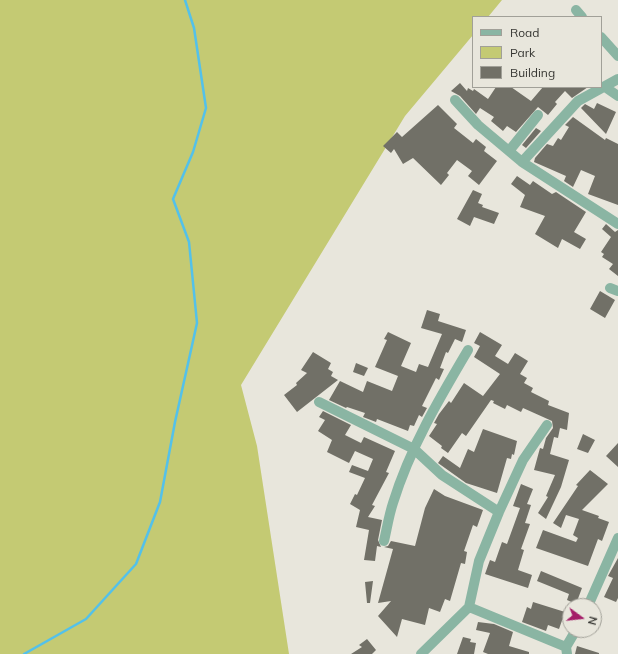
<!DOCTYPE html>
<html>
<head>
<meta charset="utf-8">
<style>
  body { margin:0 }
  #map { position:relative; width:618px; height:654px; overflow:hidden; background:#e8e6dc; font-family:Mulish,sans-serif }
  canvas { display:block }
  .legend { position:absolute; left:472px; top:16px; width:130px; height:72px; box-sizing:border-box; background:#e8e6dc; border:1px solid #a1a098; margin:0; padding:5px 7px; list-style:none; font-size:12px; color:#363632 }
  .legend li { display:flex; align-items:center; gap:8px; height:20px }
  .legend b { width:20px; border:1px solid #a1a098 }
  .north { position:absolute; left:562px; top:598px; width:40px; height:40px; box-sizing:border-box; background:#e8e6dc; border:1px solid #a1a098; border-radius:50%; rotate:105deg; font-size:11px; font-weight:700; line-height:16px; text-align:center; color:#363632 }
  .north::after { content:''; display:block; margin:auto; width:14px; height:18px; background:#a41d68; clip-path:polygon(50% 0,100% 100%,50% 72%,0 100%) }
</style>
</head>
<body>
<div id="map">
<canvas width="618" height="654"></canvas>
<ul class="legend">
<li><b style="height:5px;background:#8ab5a3"></b>Road</li>
<li><b style="height:11px;background:#c4ca73"></b>Park</li>
<li><b style="height:11px;background:#717067"></b>Building</li>
</ul>
<div class="north">N</div>
</div>
<script>
const ctx = document.querySelector('canvas').getContext('2d');
ctx.lineJoin = 'round';
function paint(path, color) { ctx.fillStyle = color; ctx.fill(path, 'evenodd'); }
function stroke(path, color, width, dash) { ctx.strokeStyle = color; ctx.lineWidth = width; ctx.lineCap = dash ? 'butt' : 'round'; ctx.setLineDash(dash || []); ctx.stroke(path); }
const green = new Path2D(`
  M0 0H502L488 17H473V35L405 116 241 385 257 446 289 654H0Z`);
const stream = new Path2D(`
  M24 654 86 619 136 564 160 502 175 422 197 323 189 242 173 199 193 152 206 108 194 28 185 0`);
const building = new Path2D(`
  M460 83 467 91 468 88 473 91 474 89 488 99 496 87H511L531 101 543 87H588L572 98 565 91 555 102 557 104 548 115 538 107 516 132 507 126 503 131 491 121 494 117 480 108 476 114 460 96 451 91Z
  M597 103 616 112 606 134 581 108 585 104 594 109Z
  M438 105 457 124 454 128 473 143 476 139 486 147 484 151 497 161 479 185 468 176 472 171 457 160 447 173 449 175 441 185 413 158 403 164 394 149 391 153 383 146 397 132 402 137Z
  M573 117 605 140 606 138 618 144V205L588 194 595 176 581 170 573 187 564 181 566 176 534 162 535 158 547 144 553 146 558 138 561 140 569 127 565 125Z
  M536 128 541 131 526 148 522 145Z
  M517 176 530 185 533 181 552 194 556 192 586 212 574 232 586 239 580 249 562 239 558 248 535 234 545 216 520 207 525 195 511 184Z
  M473 190 482 194 478 203 483 205 482 207 499 213 494 224 474 217 470 226 457 219Z
  M606 224 615 232 618 230V276L609 269 613 264 602 257 604 254 601 252 611 237 602 229Z
  M600 291 615 300 605 318 590 309Z
  M427 310 440 314 438 321 466 330 462 342 455 339 448 353 446 352 440 368 444 369 439 380 436 378 422 406 427 408 422 417 419 415 414 426 410 425 408 431 377 419 376 422 363 417 365 413 347 407 346 408 329 400 340 381 363 392 367 381 392 391 398 376 375 367 387 340 384 339 388 332 411 343 401 366 416 372 419 364 428 367 442 334 421 328Z
  M480 332 502 345 495 356 508 364 515 353 528 361 520 374 527 378 524 383 533 388 531 392 549 401 548 405 569 413 567 430 560 428 558 438 554 437 550 454 569 460 561 487 546 519 538 513 548 497 546 496 555 475 534 470 540 448 543 449 546 438 553 428 552 421 523 408 521 412 507 405 505 409 493 403 494 401 491 400 466 436 462 433 448 453 441 448 442 446 429 436 437 424 434 423 439 414 449 401 451 403 464 383 483 396 500 374 474 357 480 346 474 343Z
  M313 352 331 363 328 369 333 372 331 376 338 380 297 412 284 395 297 385 296 383 307 373 301 370Z
  M356 363 368 368 364 376 353 372Z
  M323 411 351 425 345 435 361 443 364 437 395 451 386 472 389 473 372 505 375 506 368 517 382 520 378 540 381 547 377 546 375 561 364 560 369 530 356 527 360 510 350 504 355 494 357 495 365 478 349 472 352 465 368 471 373 459 355 451 349 463 327 452 332 440 318 431 325 420 319 417Z
  M483 429 517 441 514 455 512 454 511 459 507 458 497 493 466 483 438 463 443 456 460 468 468 449 474 452Z
  M583 434 595 440 588 453 577 449Z
  M618 443V467L606 456Z
  M590 470 608 484 582 510 599 516 598 518 609 522 602 541 598 539 588 566 536 548 543 530 576 542 578 538 573 535 579 519 566 515 561 528 553 523 578 486 576 485Z
  M521 484 533 489 527 504 531 505 525 523 530 524 521 549 524 550 518 570 532 575 528 588 485 574 490 560 495 562 502 542 507 544 520 508 513 506Z
  M434 489 445 496 483 510 477 527 473 525 464 551 467 552 465 564 461 563 450 601 445 599 440 612 429 608 425 625 402 619 397 637 378 616 391 601 378 603 393 549 384 547 388 546 391 541 415 546 425 508Z
  M618 558V598L616 602 604 597 613 578 608 576Z
  M541 571 582 588 576 604 567 600 569 594 537 581Z
  M373 581 370 603H367L365 582Z
  M533 602 565 612 559 629 548 625 546 631 522 622 527 607 531 609Z
  M478 622 494 624 513 632 509 646 529 652V654H488L483 652 490 633 476 630Z
  M463 637 471 639 470 642 476 643 474 654H457Z
  M367 639 376 650 372 654H351L362 647 359 645Z
  M577 646 599 653V654H575Z`);
const minor = new Path2D(`
  M576 10 582 17
  M601 37 618 56
  M605 87 618 96
  M455 100 478 125 522 162 618 224
  M509 151 538 115
  M522 162 578 101 618 79
  M610 288 618 291
  M319 402 414 449 442 475 499 512
  M384 541C387 528 389 515 393 503 410 448 439 399 468 350
  M588 606 618 538
  M469 607 566 647
  M421 654 469 607 479 561 499 512 523 460 547 425
  M567 654 566 647 576 630`);
paint(green, '#c4ca73');
stroke(stream, '#53c1ea', 2.5);
paint(building, '#717067');
stroke(minor, '#8ab5a3', 10);
</script>
</body>
</html>
